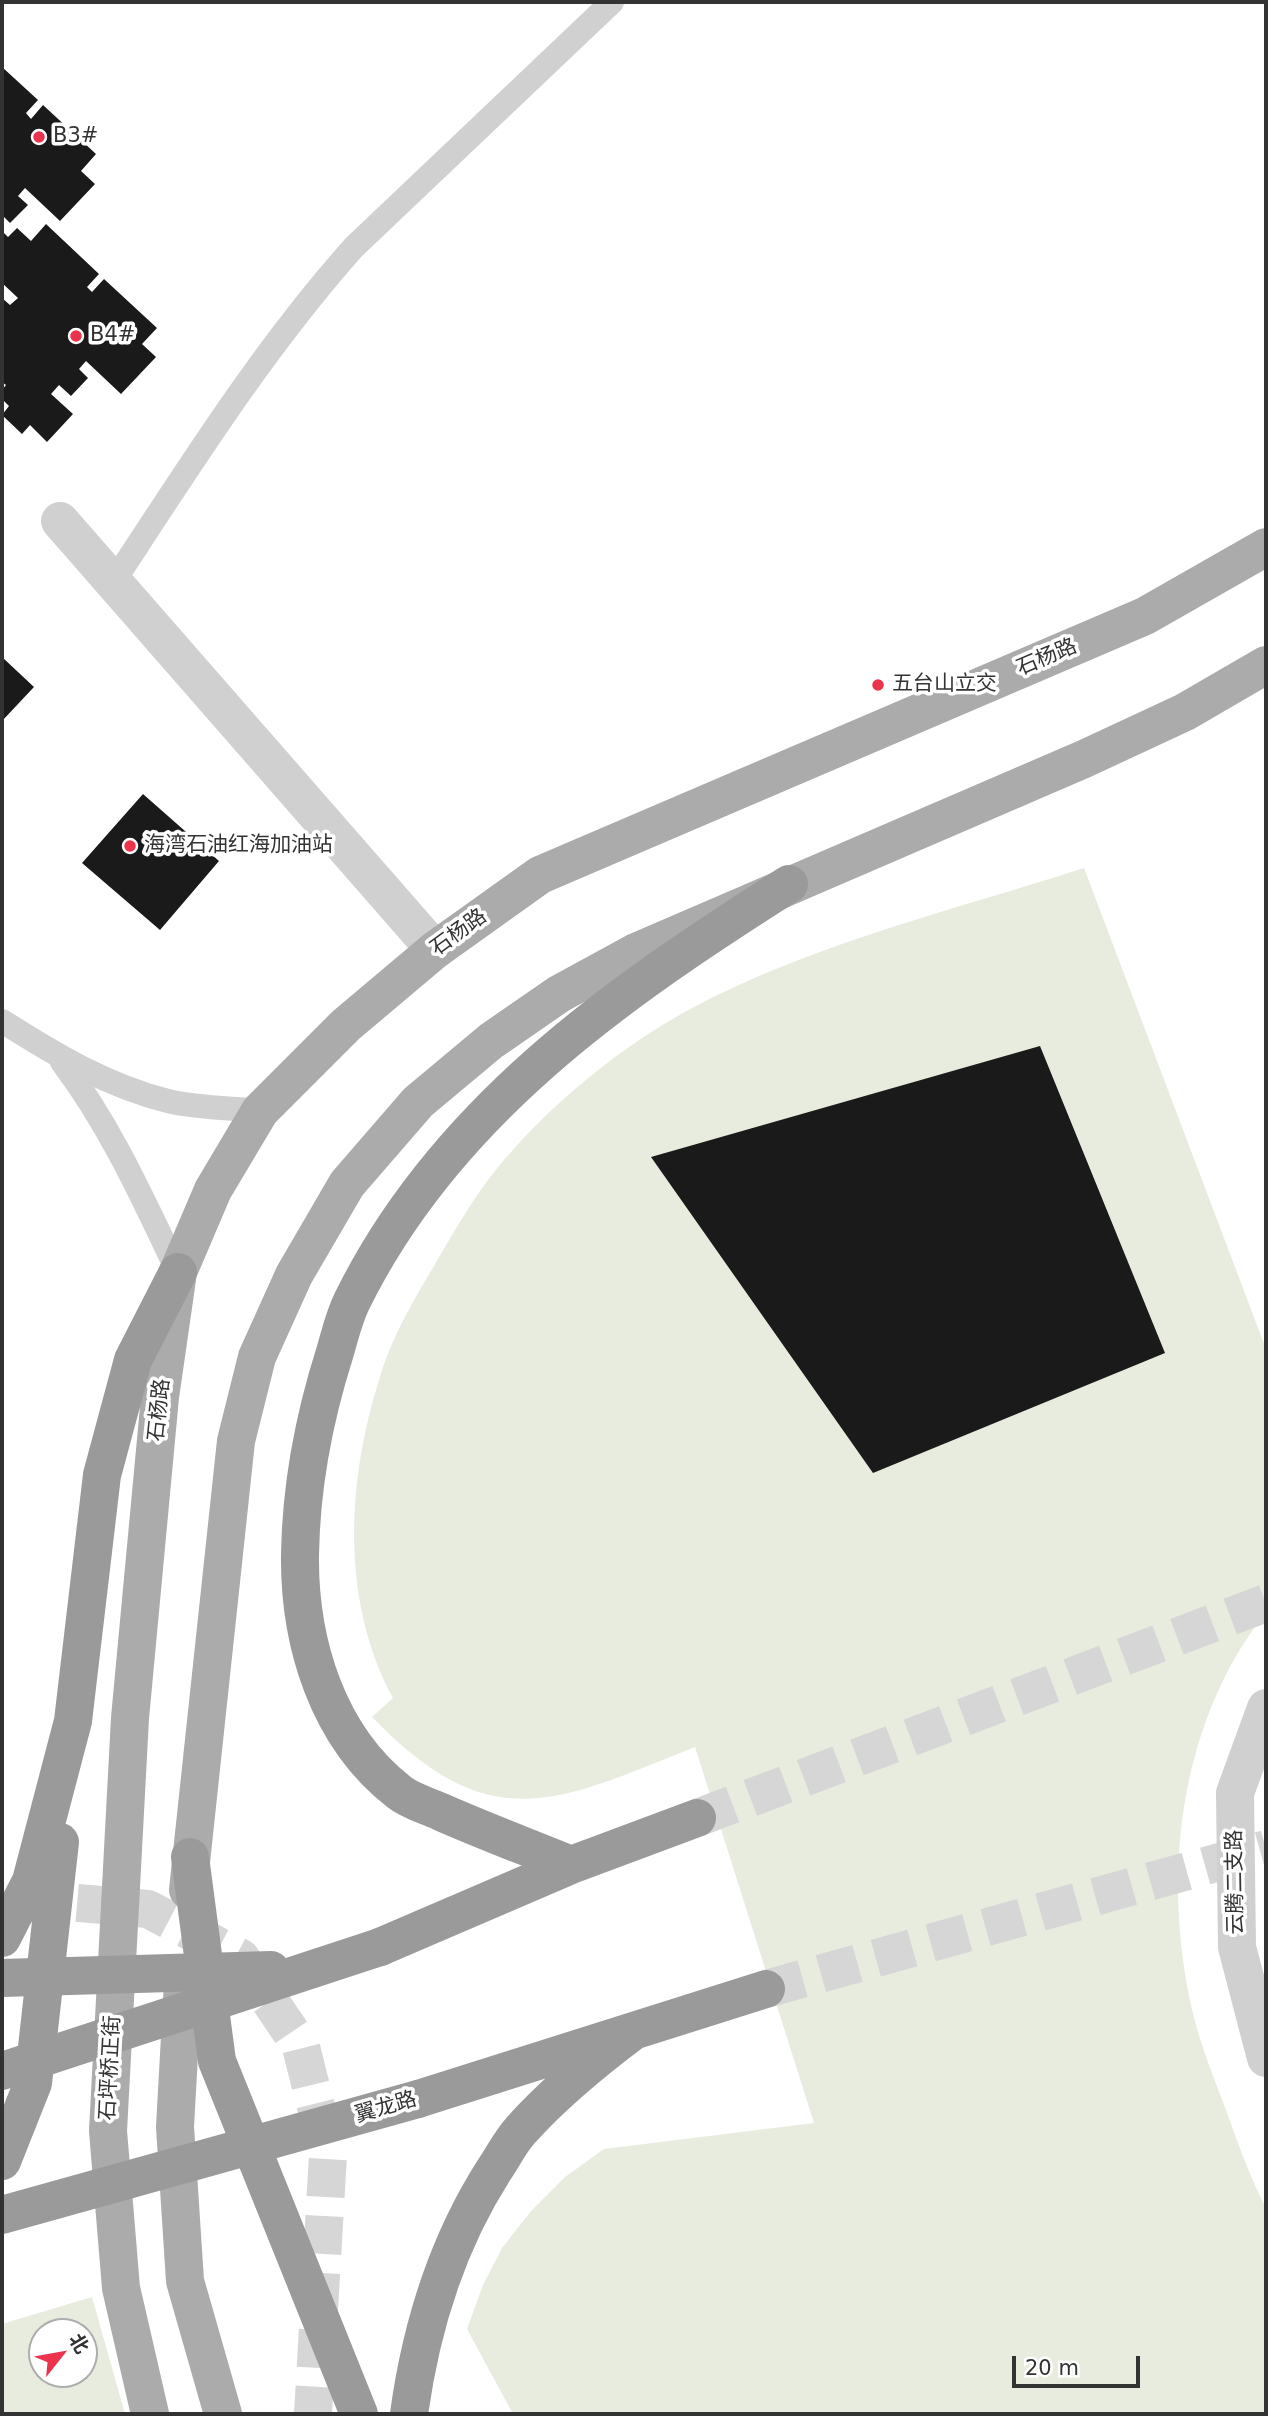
<!DOCTYPE html>
<html>
<head>
<meta charset="utf-8">
<style>
  body { margin:0 }
  #map { position:relative; width:1268px; height:2416px; overflow:hidden; background:#fff; font-family:"DejaVu Sans","Noto Sans SC",sans-serif }
  canvas { display:block }
  .frame { position:absolute; inset:0; border:4px solid #333; pointer-events:none }
  .north { position:absolute; left:28px; top:2318px; width:70px; height:70px; box-sizing:border-box; background:#fff; border:2px solid #adadad; border-radius:50%; rotate:59deg; font-size:19px; font-weight:700; line-height:28px; text-align:center; color:#333 }
  .north::after { content:''; display:block; margin:auto; width:24px; height:32px; background:#eb334e; clip-path:polygon(50% 0,100% 100%,50% 72%,0 100%) }
  .scale { position:absolute; left:1012px; top:2356px; width:128px; height:32px; box-sizing:border-box; border:4px solid #333; border-top:0; padding-left:9px; font-size:21px; line-height:24px; white-space:nowrap; color:#333; -webkit-text-stroke:5px #fff; paint-order:stroke }
</style>
</head>
<body>
<div id="map">
<canvas width="1268" height="2416"></canvas>
<div class="frame"></div>
<div class="north">北</div>
<div class="scale">20 m</div>
</div>
<script>
const ctx = document.querySelector('canvas').getContext('2d');
ctx.lineJoin = 'round';
function paint(path, color) { ctx.fillStyle = color; ctx.fill(path, 'evenodd'); }
function stroke(path, color, width, dash) { ctx.strokeStyle = color; ctx.lineWidth = width; ctx.lineCap = dash ? 'butt' : 'round'; ctx.setLineDash(dash || []); ctx.stroke(path); }
function write(font, color, halo, rows, align = 'center') {
  ctx.font = font + ' "DejaVu Sans","Noto Sans SC",sans-serif'; ctx.lineWidth = 7; ctx.setLineDash([]); ctx.textBaseline = 'middle'; ctx.strokeStyle = halo; ctx.fillStyle = color; for (const [text, x, y, turn = 0] of rows) {
    ctx.save(); ctx.translate(x, y); ctx.rotate((+turn || 0) * Math.PI / 180); ctx.textAlign = isNaN(turn) ? turn : align; if (halo) ctx.strokeText(text, 0, 0); ctx.fillText(text, 0, 0); ctx.restore();
  }
}
const green = new Path2D(`
  M1084 868 1266 1349V1612C1176 1726 1160 1887 1196 2025 1204 2054 1216 2083 1226 2110 1238 2144 1250 2177 1266 2208V2414H513L467 2329 483 2285 502 2248 531 2211 565 2177 604 2149 814 2123 695 1747C555 1803 490 1839 372 1717L393 1698C340 1600 347 1480 380 1377 393 1333 418 1293 441 1254 457 1226 475 1196 495 1171 541 1114 602 1062 664 1024 787 950 948 912 1084 868Z
  M92 2297 125 2414H2V2324ZM42 2332H84V2374H42Z`);
const building = new Path2D(`
  M2 67 38 100 26 113 31 119 43 105 96 154 81 171 95 184 60 221 25 188 18 196 28 205 10 223 2 215Z
  M46 224 99 274 87 287 92 292 104 279 157 328 142 344 156 357 121 394 86 361 79 369 88 378 71 396 59 385 51 394 73 414 47 442 30 425 22 434 2 415 9 406 2 399V390L6 385 2 382V298L10 305 18 298 2 283V231L8 237 17 228 31 241Z
  M2 657 34 687 2 721Z
  M143 794 219 861 160 930 82 863Z
  M1040 1046 1165 1353 873 1473 651 1157Z`);
const highwayTunnel = new Path2D(`
  M697 1818 1266 1603
  M21 1906 45 1900 148 1909 241 1958 301 2047 328 2155 313 2414
  M766 1989 1266 1849`);
const lane = new Path2D(`
  M114 581C189 467 263 349 354 247L612 2
  M2 1021C54 1054 107 1086 168 1101 197 1108 230 1108 260 1111
  M62 1062C111 1127 143 1199 178 1272`);
const street = new Path2D(`
  M60 521 435 950
  M1266 1708 1235 1793 1237 1947 1266 2058`);
const primary = new Path2D(`
  M188 1890 236 1441 257 1357 294 1275 347 1184 418 1102 491 1041 559 994 636 952 1084 759 1185 712 1266 665
  M183 1982 175 2127 185 2281 223 2414
  M150 2414 121 2288 108 2131 130 1718 160 1397 178 1272 213 1190 260 1111 346 1025 435 950 540 875 1145 616 1266 547`);
const highway = new Path2D(`
  M190 1857 217 2061 359 2414
  M571 1865C527 1847 484 1831 441 1812 428 1806 410 1801 399 1792 327 1736 299 1642 300 1555 301 1485 314 1418 335 1352 340 1335 344 1317 352 1301 445 1112 617 993 789 884
  M2 1938 31 1881 73 1721 102 1475 133 1360 178 1272
  M380 1947 571 1865 697 1818
  M418 2099 766 1989
  M2 2161 33 2083 60 1842
  M409 2414C421 2327 446 2245 494 2170 503 2157 510 2142 521 2130 554 2093 592 2062 632 2032`);
const highwayBridge = new Path2D(`
  M2 1978 271 1970
  M2 2071 380 1947
  M2 2215 418 2099`);
const markers = [
  [39,137,7,"#eb334e"],
  [76,336,7,"#eb334e"],
  [878,685,7,"#eb334e"],
  [130,846,7,"#eb334e"]
];
const poiNames = [
  ["B3#",53,137],
  ["B4#",90,336],
  ["五台山立交",892,685],
  ["海湾石油红海加油站",144,846]
];
const streetNames = [
  ["石杨路",1047,658,-23],
  ["石杨路",459,933,-36],
  ["石杨路",160,1410,-84],
  ["云腾二支路",1236,1882,-91],
  ["石坪桥正街",111,2068,-87],
  ["翼龙路",386,2108,-16]
];
paint(green, '#e7ecde');
paint(building, '#1a1a1a');
stroke(highwayTunnel, '#d6d6d6', 38, [38, 19]);
stroke(lane, '#d0d0d0', 24);
stroke(street, '#d0d0d0', 38);
stroke(primary, '#ababab', 38);
stroke(highway, '#9a9a9a', 38);
stroke(highwayBridge, '#9a9a9a', 38);
for (const [x, y, r, color] of markers) { const dot = new Path2D(); dot.arc(x, y, r, 0, 2 * Math.PI); ctx.fillStyle = color; ctx.fill(dot); stroke(dot, '#fff', 2.5); }
write('21px', '#333', '#fff', poiNames, 'left');
write('21px', '#333', '#fff', streetNames);
</script>
</body>
</html>
